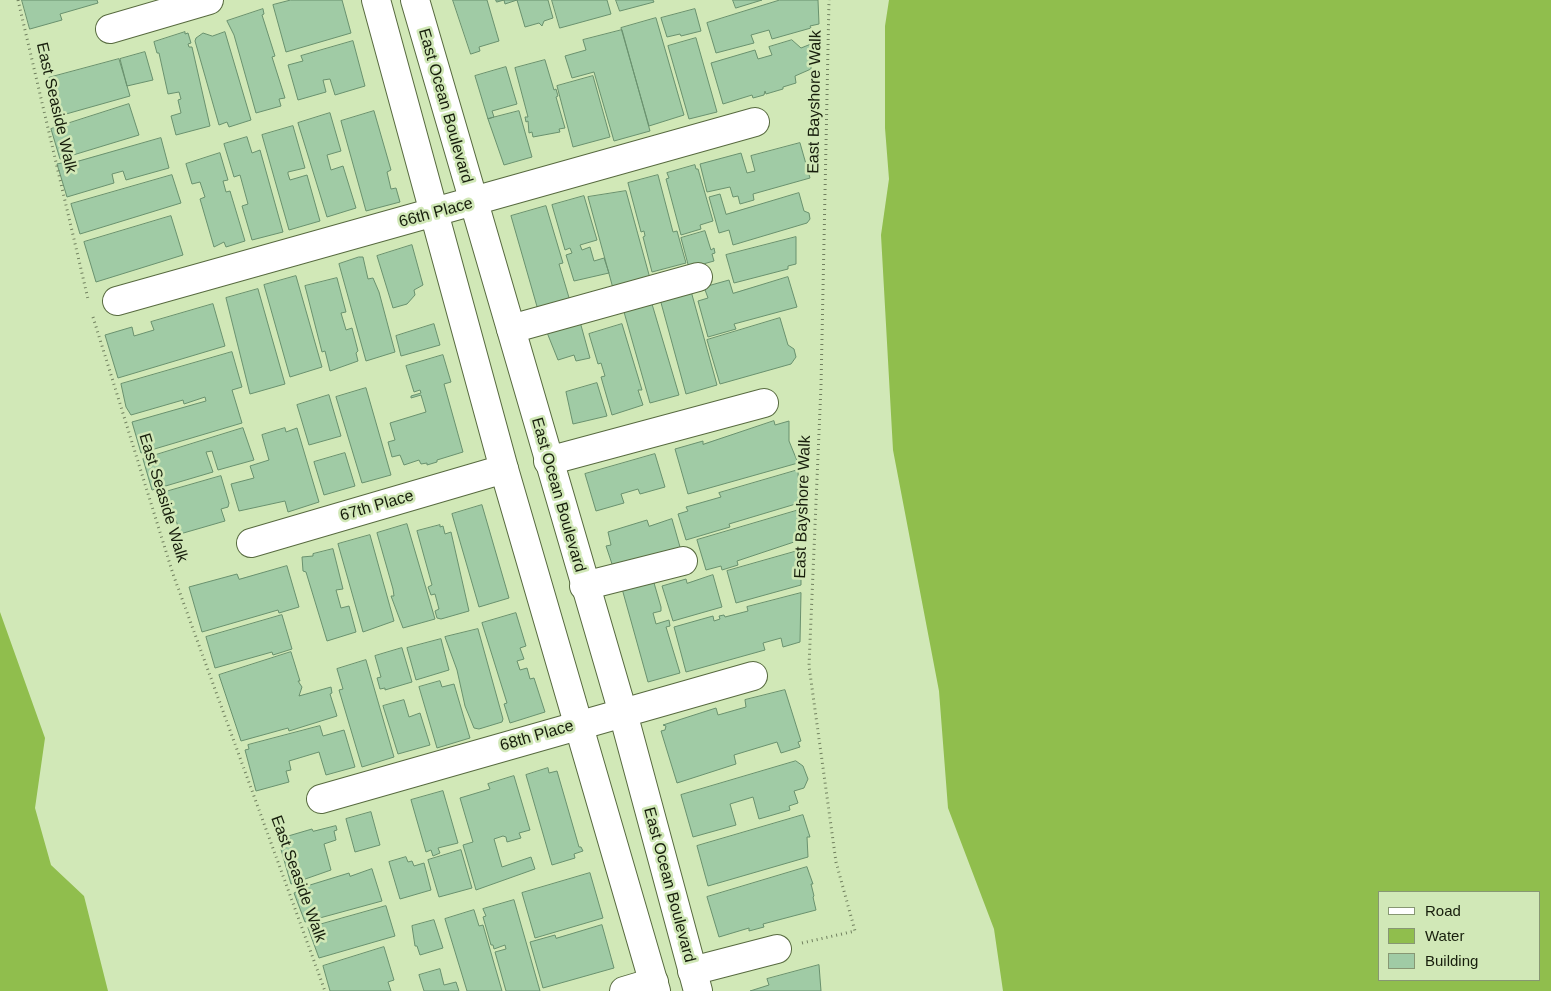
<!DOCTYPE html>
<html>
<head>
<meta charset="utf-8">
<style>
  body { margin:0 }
  #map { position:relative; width:1551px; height:991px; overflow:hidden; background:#d1e8b7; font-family:Helvetica,sans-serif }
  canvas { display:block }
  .legend { position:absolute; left:1378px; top:891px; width:162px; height:90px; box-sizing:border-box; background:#d1e8b7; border:1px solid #879773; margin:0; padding:6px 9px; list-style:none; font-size:15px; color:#171e0c }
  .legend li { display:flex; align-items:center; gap:10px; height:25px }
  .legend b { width:25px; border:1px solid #879773 }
</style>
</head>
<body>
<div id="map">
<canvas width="1551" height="991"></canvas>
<ul class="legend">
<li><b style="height:6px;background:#fff"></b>Road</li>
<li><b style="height:14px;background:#90be4d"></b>Water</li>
<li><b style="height:14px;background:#a0cba5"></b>Building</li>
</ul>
</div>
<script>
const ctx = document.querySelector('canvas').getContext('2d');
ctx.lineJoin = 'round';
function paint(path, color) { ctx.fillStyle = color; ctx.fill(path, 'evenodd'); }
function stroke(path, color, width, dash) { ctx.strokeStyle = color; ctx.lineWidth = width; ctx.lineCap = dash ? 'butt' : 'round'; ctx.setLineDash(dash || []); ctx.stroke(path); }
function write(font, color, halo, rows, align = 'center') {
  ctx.font = font + ' Helvetica,sans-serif'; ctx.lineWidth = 5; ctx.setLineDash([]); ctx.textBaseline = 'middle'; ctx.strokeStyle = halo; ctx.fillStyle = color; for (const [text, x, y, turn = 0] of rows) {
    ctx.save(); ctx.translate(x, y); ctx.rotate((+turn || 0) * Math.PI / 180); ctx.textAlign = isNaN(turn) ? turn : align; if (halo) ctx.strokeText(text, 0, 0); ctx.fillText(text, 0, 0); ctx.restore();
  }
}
const water = new Path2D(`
  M889 0H1551V991H1003L994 929 948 808 939 691 893 450 881 235 889 179 885 128V26ZM1540 892V980H1380V892Z
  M0 612 45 738 35 808 51 865 84 896 108 991H0Z`);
const building = new Path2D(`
  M22 0H97L98 3 60 14 62 20 30 29Z
  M291 0H342L351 33 286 52 273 5Z
  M453 0H487L499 41 479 47 480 51 471 54Z
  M496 0H548L553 18 544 21 542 26 539 23 525 27 517 0 505 4 504 0 497 2Z
  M552 0H607L611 14 560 28Z
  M616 0H653L654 2 620 11Z
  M733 0H762L736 8Z
  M780 0H818L819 24 810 26 811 28 772 39 769 30 751 35 754 43 716 53 707 23Z
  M263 9 264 14 262 15 275 56 272 57 285 98 279 99 281 106 256 113 234 35 227 21Z
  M695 9 701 31 681 36 680 34 667 37 661 18Z
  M656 18 684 115 649 126 621 28Z
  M622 30 650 131 614 141 594 72 572 78 565 56 586 50 583 40Z
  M185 32V34L188 33 191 43 188 44 189 47H192L210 126 176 135 171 116 181 113 178 100 181 99 179 92 168 94 159 53H157L154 42Z
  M225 32 251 120 229 127 227 122 219 125 195 41 196 38 203 33 212 36Z
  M696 38 717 112 689 119 668 46Z
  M792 40 801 48 811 44V69L795 76 796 83 783 87V89L766 94 765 91 764 95 753 98 752 95 723 104 711 63 755 50 758 59 772 55 769 47Z
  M353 41 365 86 335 95 330 79 323 80 326 92 298 100 288 65 303 61 301 56Z
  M145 52 153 80 127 86 120 59Z
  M119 59 130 96 59 116 48 78Z
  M545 60 554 90 556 89 558 96 556 97 565 128 559 129 560 132 533 137 532 132 529 133 528 121 526 122 525 117H528L515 68Z
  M506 67 517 104 492 111 494 117 488 119 475 76Z
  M593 76 610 137 573 147 557 86Z
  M129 104 139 135 60 159 51 129Z
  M374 111 391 170 387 172 391 189 396 188 400 202 366 211 341 121Z
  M519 111 532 157 504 165 488 119Z
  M330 113 341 151 327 155 331 170 343 166 356 208 327 217 298 123Z
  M293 126 305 168 288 172V174L290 180 307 175 320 221 289 230 262 135Z
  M247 137 252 153 260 150 283 232 252 240 242 206 248 204 240 175 234 177 224 144Z
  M161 138 169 168 126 180 123 171 112 174 114 183 67 197 57 164 66 162 67 164Z
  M800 143 810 178 753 194 754 200 740 204 738 196 733 197 730 187 707 192 700 164 741 153 747 173 755 171 751 156Z
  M220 153 228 180 223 181 226 192 230 191 245 241 226 247 224 242 214 247 200 199 205 197 200 182 192 184 186 164Z
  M695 165 696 169H698L713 221 700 225 701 229 681 235 666 179 669 178 667 173Z
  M172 175 181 203 80 234 71 204Z
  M658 175 673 232 677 231 686 263 652 272 643 237 645 236 644 231 641 232 628 183Z
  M626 191 651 282 614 292 588 197Z
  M799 193 804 211 809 213 810 219 807 223 733 245 729 230 719 233 709 197 720 194 726 214Z
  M584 196 597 240 580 245 582 250 590 247 594 261 604 258 609 273 574 281 566 255 572 253 570 248 565 250 552 205Z
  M546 206 563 263 559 264 570 301 538 310 511 216Z
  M171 216 183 255 96 282 84 242Z
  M705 231 711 250 714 248 715 253 712 254 714 261 689 268 681 238Z
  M796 237V264L788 266V269L734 283 726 255Z
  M412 245 423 285 414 290 415 295 407 304 393 308 377 256Z
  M359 257H363L368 279 373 278 379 292 395 352 366 361 339 264Z
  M296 276 322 367 290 377 264 285Z
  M788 277 797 307 734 324 736 329 708 337 698 301 708 298 704 287 729 280 733 293Z
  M337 278 346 312 341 313 346 330 352 328 358 351 356 353 358 361 330 371 325 351 322 352 305 286Z
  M258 289 285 384 250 394 226 298Z
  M691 291 717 385 686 394 660 299Z
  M213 304 225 346 118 378 105 335 132 327 134 336 154 330 151 322Z
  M652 304 679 395 650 403 624 312Z
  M579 318 590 358 576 361 574 355 558 360 546 330Z
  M780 318 788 345 794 349 796 357 791 364 720 384 707 340Z
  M434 324 440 345 401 356 396 336Z
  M622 324 642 390H638L643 405 612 415 601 377 605 376 601 363 598 364 589 334Z
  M232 352 242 387 232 390 242 423 141 453 132 422 206 401 205 397 184 404 183 400 131 415 126 407 121 384Z
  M443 355 451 382 444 384 463 452 437 460V462L427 465V463L421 464 419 460 404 465 400 455 392 457 388 442 395 440 390 423 426 412 421 395 411 398V396L421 393 420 390 414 392 406 366Z
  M597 383 607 416 573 424 566 392Z
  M366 388 391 475 362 483 336 397Z
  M329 395 341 436 309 445 297 405Z
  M774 421 775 425 789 421V441L798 463 688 494 675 449 703 441V444Z
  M243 428 254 460 218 470 212 451 206 452 213 472 152 490 143 459Z
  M285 428 286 432 297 428 319 502 288 512 285 501 239 511 231 484 254 478 250 466 269 460 262 435Z
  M345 453 355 486 324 495 314 462Z
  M655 454 665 487 640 494 638 489 621 494 624 503 596 511 585 474Z
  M798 470 799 503 729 524 730 527 686 540 678 514 688 511 686 507 721 497 719 493Z
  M221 476 229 503 228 507 221 509 225 521 180 534 176 520 173 521 170 510H173L165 494 168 491Z
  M482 505 509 598 479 607 452 514Z
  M799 510 800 540 737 561 738 565 722 570 721 566 706 570 697 540Z
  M672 519 682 554 615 573 606 546 611 545 608 532 647 520 649 526Z
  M407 524 435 619 403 628 391 596H394L393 589 377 533Z
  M440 525V527L443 526 445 534 451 532 469 611 441 619 437 618 435 611 439 609 435 594 431 595 428 587 432 585 417 531Z
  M370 535 394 621 363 632 338 544Z
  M333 549 343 589 336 590 341 608 349 606 356 632 327 641 306 572 303 571 302 557 313 556V554Z
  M801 550V585L736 603 727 571Z
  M287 566 299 607 279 613 278 610 202 632 189 587 237 574 239 579Z
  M713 575 722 607 673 621 662 586 686 579 687 583Z
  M652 576 661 607V611L653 613 656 624 669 620 670 626 666 627 680 673 648 682 621 585Z
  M801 593 800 642 783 647 781 638 763 643 765 650 686 672 674 627 713 616 714 621 720 619 719 616 724 615 725 617 748 611 747 607Z
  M516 613 526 646 520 648 524 659 517 661 520 670 527 668 530 679 534 678 545 712 510 723 504 704 507 703 482 623Z
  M282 615 292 649 273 655 272 652 215 668 206 637Z
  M478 629 503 719 502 722 479 729 474 728 465 706 457 670 445 637Z
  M441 639 449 670 416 680 407 648Z
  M402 648 412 682 385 690V688L380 689 377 678 381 677 375 656Z
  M291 652 300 681H298L302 687 299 696 331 687 332 693 330 694 337 716 289 731 288 728 241 741 219 675Z
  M366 660 394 757 362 767 339 690 343 689 337 669Z
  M440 681 442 687 454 684 470 738 437 748 419 687Z
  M785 690 801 741 798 742 800 747 781 753 777 742 734 755 736 764 677 783 661 731 665 730 666 726 663 725 716 708 718 715 746 707 745 700Z
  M404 700 409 717 420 713 430 745 398 754 383 706Z
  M320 726 323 736 344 730 355 767 326 775 319 752 289 761 291 770 286 771 289 782 256 791 245 750 249 749 248 745Z
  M796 761 803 766 808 779 804 788 794 791 798 803 789 806 790 810 759 819 753 797 730 804 736 825 693 837 681 795Z
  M548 768 549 773 557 771 579 847H581L583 851 574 854 575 858 552 865 526 775Z
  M514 776 530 830 519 833 521 838 507 842 506 837 503 836 494 839 502 867 531 857 535 869 476 890 463 845 473 842 460 798 490 789 488 784Z
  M443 791 458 843 438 848 440 853 433 856 431 850 426 852 411 800Z
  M371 812 380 845 355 852 346 819Z
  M803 815 810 837H807L808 857 708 886 697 846Z
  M336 826 337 830 334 831 336 840 324 844 331 870 291 884 278 839 312 829 313 831Z
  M461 850 472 888 439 897 428 860Z
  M406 857 408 862 412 861 414 866 424 863 431 890 400 899 389 862Z
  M807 867 813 884H811L814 896 813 897 816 910 763 924 764 927 749 931V928L719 937 707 897Z
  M372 869 382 901 305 922 294 893 298 891 297 889 349 873 350 876Z
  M590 873 603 918 535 938 522 893Z
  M514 900 540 991H506L495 952 506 949 505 945 494 949 493 945H491L483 917 486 916 483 909Z
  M386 906 395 936 319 958 308 928Z
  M474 910 479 926 483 925 502 991H467L445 919Z
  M434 920 443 948 420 955 417 946H415L412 926Z
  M602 925 614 968 543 988 530 942 555 935 556 938Z
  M384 947 394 980 388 982 391 991H330L323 966Z
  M819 965 821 991H750L769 985 767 979Z
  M440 969 444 985 456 982 459 991H424L419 975Z`);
const path = new Path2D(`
  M18 0 88 299
  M93 317 173 574 325 991
  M802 943 855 931 836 862 809 666 821 386 829 0`);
const minor = new Path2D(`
  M110 29 209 0
  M117 301 755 122
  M511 329 698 277
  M548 461 764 403
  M251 543 504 469
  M584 586 683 561
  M321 799 753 676
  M692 971 777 949
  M624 991 654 982`);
const major = new Path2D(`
  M376 0 504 469 656 991
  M415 0 623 713 698 991`);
const streetNames = [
  ["East Bayshore Walk",815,102,-89],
  ["East Ocean Boulevard",445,106,74],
  ["East Seaside Walk",56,108,77],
  ["66th Place",436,213,-15],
  ["East Ocean Boulevard",558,495,74],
  ["East Seaside Walk",163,498,73],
  ["67th Place",377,506,-16],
  ["East Bayshore Walk",803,507,-88],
  ["68th Place",537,736,-16],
  ["East Seaside Walk",298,879,70],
  ["East Ocean Boulevard",669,885,75]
];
paint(water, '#90be4d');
paint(building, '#a0cba5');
stroke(building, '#69916e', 1);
stroke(minor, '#576a3f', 30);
stroke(major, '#576a3f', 30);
stroke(path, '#71805f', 3, [1, 4]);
stroke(minor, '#fff', 28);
stroke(major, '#fff', 28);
write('16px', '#171e0c', '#d1e8b7', streetNames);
</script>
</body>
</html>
